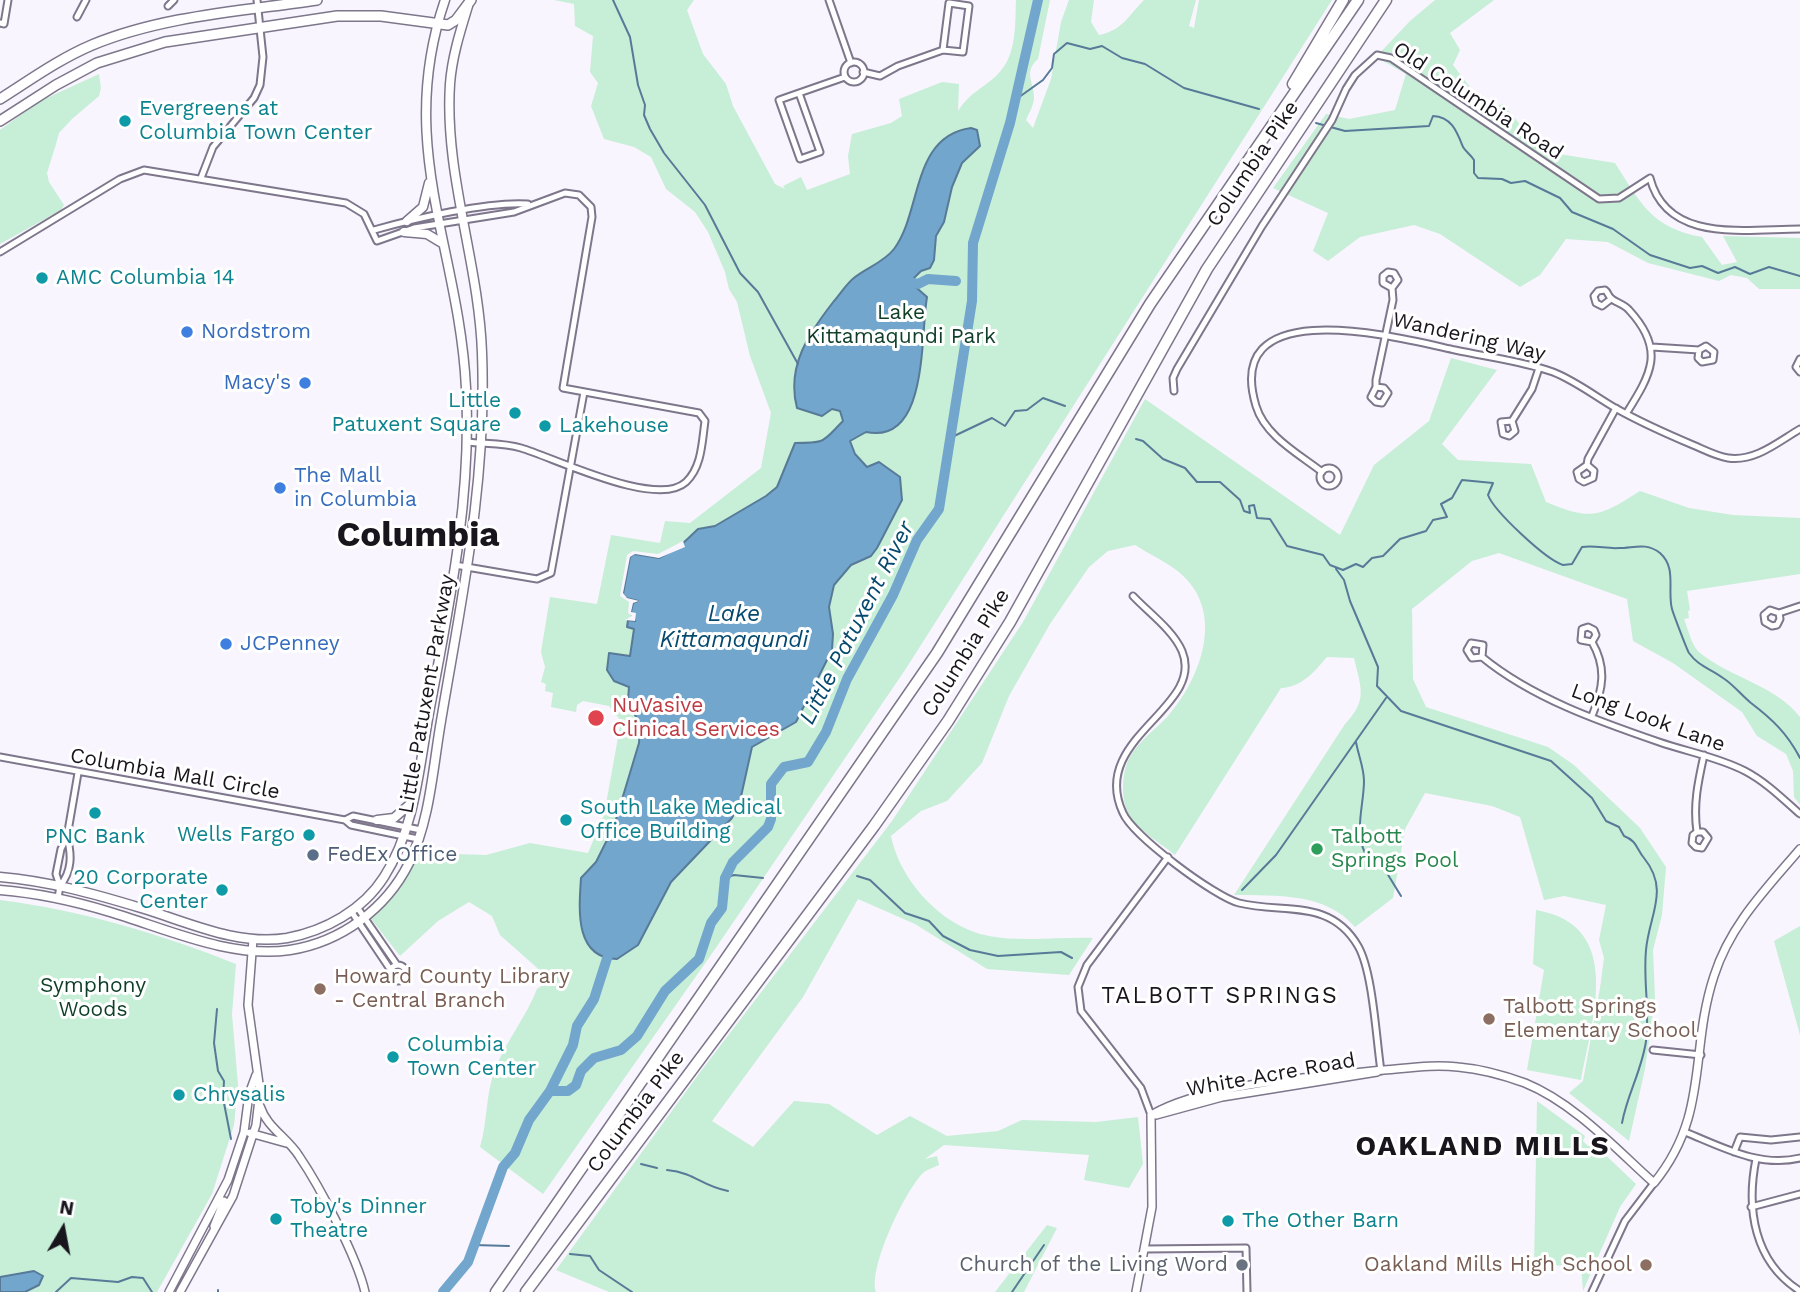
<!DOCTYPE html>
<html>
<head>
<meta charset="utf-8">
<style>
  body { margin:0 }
  #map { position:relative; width:1800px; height:1292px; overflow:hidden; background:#f8f5fe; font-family:"Work Sans",sans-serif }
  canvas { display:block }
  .north { position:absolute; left:28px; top:1194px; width:70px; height:70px; -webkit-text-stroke:5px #fff; paint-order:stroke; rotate:10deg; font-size:19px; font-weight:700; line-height:28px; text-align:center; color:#18151d }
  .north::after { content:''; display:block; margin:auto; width:24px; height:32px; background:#18151d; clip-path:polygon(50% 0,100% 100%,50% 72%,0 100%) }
</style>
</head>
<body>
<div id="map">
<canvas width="1800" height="1292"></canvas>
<div class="north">N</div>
</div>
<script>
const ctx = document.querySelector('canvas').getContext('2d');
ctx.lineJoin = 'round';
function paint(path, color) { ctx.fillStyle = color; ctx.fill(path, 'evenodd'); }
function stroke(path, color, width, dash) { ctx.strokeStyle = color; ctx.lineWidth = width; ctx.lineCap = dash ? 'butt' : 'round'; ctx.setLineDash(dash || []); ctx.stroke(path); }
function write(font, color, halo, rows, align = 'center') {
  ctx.font = font + ' "Work Sans",sans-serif'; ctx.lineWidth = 6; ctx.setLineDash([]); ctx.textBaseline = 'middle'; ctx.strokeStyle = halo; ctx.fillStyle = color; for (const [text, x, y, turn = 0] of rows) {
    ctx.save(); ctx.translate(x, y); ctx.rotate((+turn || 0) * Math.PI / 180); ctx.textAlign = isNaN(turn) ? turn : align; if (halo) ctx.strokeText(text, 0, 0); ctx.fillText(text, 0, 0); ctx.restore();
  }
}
const green = new Path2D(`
  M554 0H694L687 10 703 54 726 84 733 106 775 184 785 189 783 186 801 177 807 190 850 174 848 156 852 134 891 123 902 116 899 99 942 82 959 84 958 111C971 91 983 89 998 74 1017 55 1015 24 1016 0H1050L1038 59C1023 72 1034 82 1034 97 1034 105 1029 113 1026 120L1033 128 1051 79 1061 22 1069 0H1094L1091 22 1099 35C1123 30 1128 16 1144 0H1196L1189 26 1194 28 1199 0H1332L905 670 713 952 543 1194 480 1147C488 1121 485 1094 496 1067 507 1040 526 1017 537 989L544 984V974L500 935 492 916 469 902 438 921 400 956 368 915 419 853 486 855 530 843 588 853 604 815 621 721 609 706 583 701 577 705 576 712 551 707 553 693 545 691 546 684 541 682 545 667 541 652 550 597 597 604 611 535 660 543 665 521 690 523 761 468 771 413 750 356 737 302 729 289 725 272 708 232 695 212 666 189 651 157 634 147 604 139 591 106 598 83 590 72 593 36 575 26 574 4Z
  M1435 0H1494L1450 33 1460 50 1453 65 1487 109 1503 104 1537 145 1559 154 1615 163C1641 204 1652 228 1702 237L1722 265 1737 262 1723 236 1800 238V289H1759L1747 278 1731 275 1719 281 1648 263 1608 242 1566 239 1540 275 1520 287 1440 234 1414 225 1360 237 1328 261 1313 251 1328 213 1273 188 1326 114 1349 119 1395 110 1406 74 1376 57 1410 21Z
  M99 74 101 88 99 96 72 119 59 133 56 144 47 173 49 182 64 205 61 210 0 244V130L38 102Z
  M1451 358 1497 370 1442 444 1458 460 1531 464 1546 502C1592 521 1599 517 1640 491L1689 508 1733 515 1800 518V574L1687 591 1690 610 1688 611 1689 618 1684 619C1688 629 1692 647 1700 653 1731 678 1775 685 1800 717V805L1794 797 1793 771 1786 754 1757 736 1742 712 1673 663 1633 641 1627 599 1499 553 1472 561 1412 609 1413 679 1426 707 1548 747 1574 765 1640 828 1666 867 1662 915 1653 950 1655 998 1645 1069 1629 1141 1569 1093 1583 1081 1600 988 1604 958 1599 940 1606 905 1564 896 1544 900 1520 817 1492 806 1425 793 1405 829 1393 898 1355 927C1325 892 1277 896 1234 895L1345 724C1368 700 1361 688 1354 658L1327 657C1314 672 1302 687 1281 688L1175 855C1162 844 1139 831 1130 817 1120 801 1121 771 1131 755 1140 740 1156 729 1168 716 1201 678 1226 612 1180 573 1167 562 1149 554 1135 545L1108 551 1089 567 1050 624 1009 696 982 763 947 801 921 811 891 836C900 881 942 927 989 936 1020 942 1062 937 1093 938L1069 975 987 969 915 924 858 899 803 997 712 1121 753 1147 794 1101 829 1104 877 1135 910 1116 947 1136 998 1131 1022 1120 1096 1122 1138 1117 1143 1164 1129 1188 1084 1180 1089 1155 944 1145 925 1159 937 1156 939 1165C935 1167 928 1169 924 1172 905 1190 868 1268 876 1292H609L556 1270 701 1071 892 821 1023 622 1145 399 1340 535 1374 465 1429 421Z
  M0 900C80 910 161 934 236 964L232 1014 238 1085 234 1125 212 1194 157 1292H0Z
  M1536 910C1625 925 1592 1019 1581 1080L1527 1070 1544 970 1533 964Z
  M1800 926V1035L1774 941Z
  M1537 1101 1585 1136 1583 1141 1588 1146H1596L1636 1184 1620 1207 1583 1291 1581 1265 1534 1266Z
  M1047 1225 1057 1228 1024 1292H995Z`);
const water = new Path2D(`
  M971 128 977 130 980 146 962 163 952 187 944 222 936 236 934 260 930 268 921 271 910 282 927 297C920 336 929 445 866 432L850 441 855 454 867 467 879 462 900 477 902 500 877 548 871 556 851 565 834 585 829 607 833 634 832 650 796 722 752 747 740 801 732 818 671 882 638 945 617 959C574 958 579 909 581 878L596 862 614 826 639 743 640 726 628 699 629 687 614 681 607 670 609 653 630 656 634 629 627 627 628 620 635 621 631 612 633 603 638 601 626 598 623 594 630 557 634 554 659 558 679 547 698 529 715 526 766 496 777 487 795 443C827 443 822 442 843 421L840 411 832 409 822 416 797 408C786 366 809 333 834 301 841 293 847 283 855 277 868 267 884 262 894 249 922 212 911 136 971 128Z
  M34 1271 43 1276 39 1285 25 1292H0V1277Z`);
const pier = new Path2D(`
  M683 541 685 547 659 558 635 554 630 557 623 593 627 598 639 601 633 603 631 612 636 613 635 621 625 620 632 616 628 613 629 602 620 596 627 555 633 551 658 554Z`);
const stream = new Path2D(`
  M613 0 630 37 638 85 645 105 644 115 650 129 664 153 705 205 740 273 758 292 798 364
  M1015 100 1043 80 1052 68 1054 54 1067 43 1090 49 1102 46 1122 58 1145 64 1184 88 1259 109
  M1316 123 1345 131 1429 126 1433 116C1452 117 1457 132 1463 147 1466 152 1471 155 1474 160V173L1478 178 1502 179 1511 183 1525 181 1560 198 1572 212 1613 229 1650 255 1690 268 1702 266 1718 273 1735 267 1750 274 1769 267 1800 276
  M952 437 992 418 1005 426 1015 411 1027 410 1043 398 1065 406
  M1136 439 1143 441 1163 459 1185 468 1197 482H1220L1240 500 1244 511 1250 513 1249 506 1254 505 1257 518 1270 519 1287 546 1323 555 1330 565 1343 570 1356 564 1363 567 1372 558 1383 556 1400 539 1426 531 1433 520 1447 517 1441 504 1452 498 1462 480 1493 483 1488 495C1494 511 1545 559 1563 565L1572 564 1582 547C1595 545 1607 549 1619 548 1634 548 1646 542 1660 553 1677 568 1667 590 1672 609 1673 613 1687 650 1689 653 1699 667 1710 668 1723 678 1734 685 1741 695 1751 703 1772 719 1787 733 1800 758
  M1336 569 1344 580 1350 601 1378 667 1377 686 1401 711 1551 761 1592 798 1606 821 1619 827 1624 836C1637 841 1636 848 1644 858 1670 890 1649 915 1646 950 1643 980 1650 1010 1646 1041 1642 1070 1627 1095 1622 1123
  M1356 742C1358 754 1364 768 1364 781 1364 804 1354 831 1365 853
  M1373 862 1382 865 1401 896
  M857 876 870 880 905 913 929 921 943 936 970 950 998 956 1061 952 1072 958
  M725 878 734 875 763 878
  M1242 890 1276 855 1386 698
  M217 1009 214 1043 218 1071 224 1081 223 1098 231 1139
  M641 1164 657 1168
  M667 1170C696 1173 701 1186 728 1191
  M474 1245 509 1246
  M570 1254 590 1256 599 1270 632 1292
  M56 1292 71 1278 118 1282 132 1277 143 1278 152 1292
  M218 1292V1290
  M1012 1292 1044 1245`);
const river = new Path2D(`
  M906 294 910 282 918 284 928 279 956 281
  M550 1091 573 1045 577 1026 594 999 611 946
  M443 1292 468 1262 503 1167 515 1153 529 1120 550 1091H568L576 1085 581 1071 594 1058 621 1050 637 1036 665 991 699 959 711 923 722 908 725 878 733 862 768 827 771 819V784L784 767 808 762 826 732 847 679 893 595 917 540 939 509 972 301 973 243 1010 123 1038 0`);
const minor = new Path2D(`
  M829 0 851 63
  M168 6 174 0
  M77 17 86 0
  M0 23 4 24 8 0
  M844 72a10 10 0 1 1 20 0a10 10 0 1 1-20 0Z
  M863 72 880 76 898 66 943 50 963 52 969 6 949 3 943 50
  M799 93 779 100 800 159 820 152 799 93 845 77
  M201 178 213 147 254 98 260 85 263 57 257 0
  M374 230C413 219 489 201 528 204
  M0 252 120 179 144 170 346 203 364 214 377 241 414 228 514 212 565 193 579 195 591 207 592 217 563 388 699 413 705 421C702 442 702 467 686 482 657 509 555 458 521 448 504 443 485 444 467 442
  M1611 299 1602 306 1596 303 1594 296 1598 291 1605 290C1608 292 1608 296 1611 298 1614 302 1624 304 1629 310 1666 350 1651 374 1626 414
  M1652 347 1699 350 1706 346 1714 352 1713 360 1702 362 1698 358 1699 350
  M1800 359 1796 367 1800 372
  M1376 387 1371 397 1376 402 1382 403 1388 393 1384 388 1376 387V380L1393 300 1392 288 1398 280 1394 273 1388 272 1383 276V283L1392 288
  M1174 391 1173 378 1177 369 1262 226 1332 120 1346 89 1355 75 1377 55 1391 58 1599 199 1619 198 1650 178C1667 244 1746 229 1800 229
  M1512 421 1501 422 1503 434 1509 436 1515 431 1512 421 1532 389 1539 368
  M1587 465 1577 472 1579 479 1584 482 1593 478 1594 471 1587 465 1588 459 1616 408
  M1320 477a9 9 0 1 1 18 0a9 9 0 1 1-18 0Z
  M1322 472C1299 454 1265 436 1256 406 1221 290 1400 338 1455 350 1487 357 1522 361 1553 372 1576 381 1596 397 1617 409 1642 423 1667 434 1693 445 1705 450 1716 456 1728 458 1755 462 1778 442 1800 429
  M455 565 537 579 551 573 584 392
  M1133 596C1148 612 1173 630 1182 651 1206 708 1088 738 1123 813 1133 836 1215 897 1239 903 1284 914 1330 898 1358 946 1373 972 1376 1038 1381 1071
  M1779 613 1780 619 1777 625 1772 626 1765 622 1764 615 1770 610 1779 613 1800 606
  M1592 642 1596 635 1594 630 1588 627 1582 629 1581 640 1592 642C1607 668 1603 689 1592 716
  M1482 657 1483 645 1471 643 1467 650 1472 658 1482 657C1532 698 1598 721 1659 742 1688 752 1718 757 1745 771 1766 782 1783 799 1800 814
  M0 757 345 820 351 825 418 839
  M345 820 353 816 421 830
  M1697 832 1693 835 1692 843 1696 847 1702 848 1708 838 1703 832H1697C1693 805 1698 782 1704 755
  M60 886C72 871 72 855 67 837
  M58 898 60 886 56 874 61 849 67 837 78 773
  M357 907 397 965
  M351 911 390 969
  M390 973a8 8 0 1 1 16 0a8 8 0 1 1-16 0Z
  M1653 1050 1701 1055
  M1151 1115 1141 1088 1081 1011 1078 987 1087 965 1168 857
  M1685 1132C1722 1147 1760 1168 1800 1158
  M1734 1152 1740 1137 1771 1140 1800 1137
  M1756 1159C1746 1209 1754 1262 1800 1291
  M1751 1207 1800 1194
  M1145 1249 1246 1248 1247 1292
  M1592 1292 1625 1221 1654 1183`);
const tertiary = new Path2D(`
  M260 1106C267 1128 287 1137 299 1156 320 1187 357 1257 365 1292
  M1151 1115C1208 1082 1318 1077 1384 1070 1409 1068 1433 1064 1458 1067 1481 1069 1503 1075 1525 1083 1574 1103 1615 1148 1654 1183 1710 1114 1689 1052 1714 976 1730 925 1766 889 1800 849
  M1156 1115 1222 1097 1377 1072
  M250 1133 286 1143
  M214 1226 224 1201
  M169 1292 228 1180 244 1132 249 1094 256 1075
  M180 1292 233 1196 256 1125 260 1091 248 1005 253 939
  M1136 1292 1152 1207 1151 1115`);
const secondary = new Path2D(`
  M407 221 423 207 429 183
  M404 232 427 234 442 243
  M377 820 394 818 409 805
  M0 877C48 881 95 894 141 908 188 922 237 946 287 938 325 931 363 910 384 877 415 829 419 768 429 713 449 606 472 497 466 388 459 247 395 146 445 0
  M0 890C38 893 74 901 110 912 167 929 231 959 290 950 341 942 386 909 409 863 430 821 433 767 441 721 462 596 487 481 482 353 479 263 444 174 450 84 452 57 460 32 468 6`);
const primary = new Path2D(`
  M0 99C30 80 59 59 92 45 162 16 242 11 317 0
  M0 121 56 85 97 63 165 42 337 16H381L448 25 456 20 471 0`);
const motorway = new Path2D(`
  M1293 84 1343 0
  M496 1292 937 653 1150 304 1358 0
  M526 1292 874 826 948 721 1010 622 1207 269 1386 0`);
const markers = [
  [125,121,7,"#0f9aa8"],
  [42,278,7,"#0f9aa8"],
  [187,332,7,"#3f7fe0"],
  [305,383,7,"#3f7fe0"],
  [515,413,7,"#0f9aa8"],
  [545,426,7,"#0f9aa8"],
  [280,488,7,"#3f7fe0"],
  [226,644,7,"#3f7fe0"],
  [596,718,9,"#e0444e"],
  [95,813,7,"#0f9aa8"],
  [566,820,7,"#0f9aa8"],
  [309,835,7,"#0f9aa8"],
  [1317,849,7,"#2e9e5b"],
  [313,855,7,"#5c6f8a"],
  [222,890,7,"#0f9aa8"],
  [320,989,7,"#8d6e63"],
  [1489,1019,7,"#8d6e63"],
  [393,1057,7,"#0f9aa8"],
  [179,1095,7,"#0f9aa8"],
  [276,1219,7,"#0f9aa8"],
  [1228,1221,7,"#0f9aa8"],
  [1242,1265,7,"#6b7280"],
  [1646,1265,7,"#8d6e63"]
];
const streetNames = [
  ["Old Columbia Road",1478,101,33],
  ["Columbia Pike",1253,164,-56],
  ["Wandering Way",1469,337,13],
  ["Columbia Pike",966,653,-58],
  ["Little Patuxent Parkway",427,694,-80],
  ["Long Look Lane",1648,718,20],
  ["Columbia Mall Circle",175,774,10],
  ["White Acre Road",1271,1075,-10],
  ["Columbia Pike",636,1112,-53]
];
const cultureNames = [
  ["Evergreens at",139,109],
  ["Columbia Town Center",139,133],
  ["AMC Columbia 14",56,278],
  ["Little",501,401,"right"],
  ["Patuxent Square",501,425,"right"],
  ["Lakehouse",559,426],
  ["South Lake Medical",580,808],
  ["Office Building",580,832],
  ["Wells Fargo",295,835,"right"],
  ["PNC Bank",95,837,"center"],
  ["20 Corporate",208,878,"right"],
  ["Center",208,902,"right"],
  ["Columbia",407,1045],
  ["Town Center",407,1069],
  ["Chrysalis",193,1095],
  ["Toby's Dinner",290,1207],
  ["Theatre",290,1231],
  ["The Other Barn",1242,1221]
];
const parkNames = [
  ["Lake",901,313],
  ["Kittamaqundi Park",901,337],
  ["Symphony",93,986],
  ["Woods",93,1010]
];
const shopNames = [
  ["Nordstrom",201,332],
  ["Macy's",291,383,"right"],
  ["The Mall",294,476],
  ["in Columbia",294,500],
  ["JCPenney",240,644]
];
const healthNames = [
  ["NuVasive",612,706],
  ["Clinical Services",612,730]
];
const leisureNames = [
  ["Talbott",1331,837],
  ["Springs Pool",1331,861]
];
const serviceNames = [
  ["FedEx Office",327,855]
];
const educationNames = [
  ["Howard County Library",334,977],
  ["- Central Branch",334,1001],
  ["Talbott Springs",1503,1007],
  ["Elementary School",1503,1031],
  ["Oakland Mills High School",1632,1265,"right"]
];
const worshipNames = [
  ["Church of the Living Word",1228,1265]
];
const waterNames = [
  ["Lake",734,614],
  ["Kittamaqundi",734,640],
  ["Little Patuxent River",857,623,-63]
];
const neighbourhoodNames = [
  ["TALBOTT SPRINGS",1220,996]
];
const districtNames = [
  ["OAKLAND MILLS",1483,1147]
];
const townNames = [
  ["Columbia",418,536]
];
paint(green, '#c7eed6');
paint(water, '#72a6cc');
stroke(water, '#577a98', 2);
paint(pier, '#f8f5fe');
stroke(stream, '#577a98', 2);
stroke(river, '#72a6cc', 10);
stroke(minor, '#7e768b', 9);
stroke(tertiary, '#7e768b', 10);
stroke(secondary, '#7e768b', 11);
stroke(primary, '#7e768b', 12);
stroke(motorway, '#7e768b', 13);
stroke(minor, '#fff', 5);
stroke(tertiary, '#fff', 7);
stroke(secondary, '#fff', 8);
stroke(primary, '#fff', 9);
stroke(motorway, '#fff', 10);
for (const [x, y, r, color] of markers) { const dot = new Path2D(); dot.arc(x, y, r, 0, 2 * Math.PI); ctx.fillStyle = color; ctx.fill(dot); stroke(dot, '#fff', 2.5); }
write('21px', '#18151d', '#fff', streetNames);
write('21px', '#0d838f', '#fff', cultureNames, 'left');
write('21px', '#0e3e27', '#fff', parkNames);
write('21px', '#366cbe', '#fff', shopNames, 'left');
write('21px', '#be3a42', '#fff', healthNames, 'left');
write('21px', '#27864d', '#fff', leisureNames, 'left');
write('21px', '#4e5e75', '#fff', serviceNames, 'left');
write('21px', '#785e54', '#fff', educationNames, 'left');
write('21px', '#5b616d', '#fff', worshipNames, 'right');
write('italic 23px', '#06496e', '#fff', waterNames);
ctx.letterSpacing = '2px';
write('23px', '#18151d', '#fff', neighbourhoodNames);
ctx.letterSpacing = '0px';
ctx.letterSpacing = '2px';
write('bold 28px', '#18151d', '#fff', districtNames);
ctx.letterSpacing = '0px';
write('bold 35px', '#18151d', '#fff', townNames);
</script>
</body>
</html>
